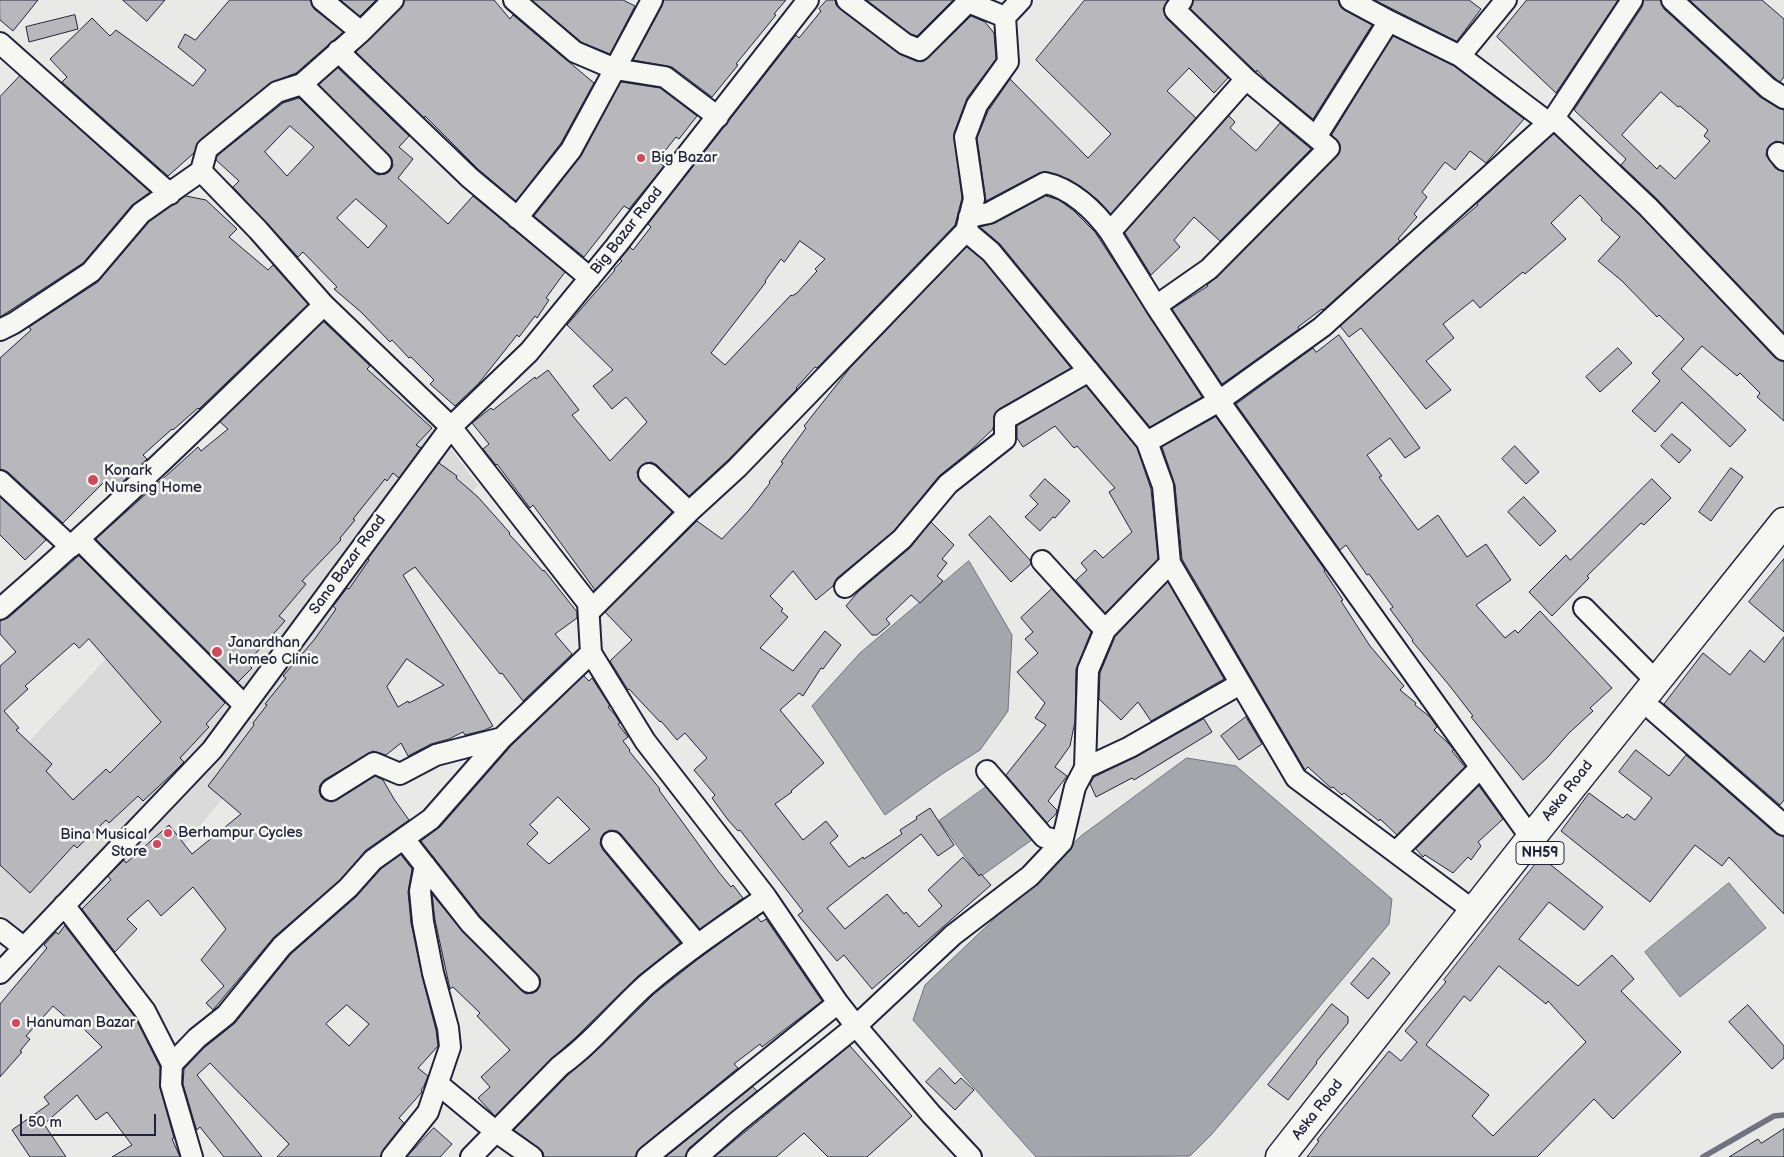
<!DOCTYPE html>
<html>
<head>
<meta charset="utf-8">
<style>
  body { margin:0 }
  #map { position:relative; width:1784px; height:1157px; overflow:hidden; background:#e9e9e7; font-family:"Balsamiq Sans",sans-serif }
  canvas { display:block }
  .scale { position:absolute; left:20px; top:1114px; width:136px; height:22px; box-sizing:border-box; border:2px solid #22223b; border-top:0; padding-left:6px; font-size:15px; line-height:18px; white-space:nowrap; color:#22223b; -webkit-text-stroke:4px #f6f6f2; paint-order:stroke }
</style>
</head>
<body>
<div id="map">
<canvas width="1784" height="1157"></canvas>
<div class="scale">50 m</div>
</div>
<script>
const ctx = document.querySelector('canvas').getContext('2d');
ctx.lineJoin = 'round';
function paint(path, color) { ctx.fillStyle = color; ctx.fill(path, 'evenodd'); }
function stroke(path, color, width, dash) { ctx.strokeStyle = color; ctx.lineWidth = width; ctx.lineCap = dash ? 'butt' : 'round'; ctx.setLineDash(dash || []); ctx.stroke(path); }
function write(font, color, halo, rows, align = 'center') {
  ctx.font = font + ' "Balsamiq Sans",sans-serif'; ctx.lineWidth = 5; ctx.setLineDash([]); ctx.textBaseline = 'middle'; ctx.strokeStyle = halo; ctx.fillStyle = color; for (const [text, x, y, turn = 0] of rows) {
    ctx.save(); ctx.translate(x, y); ctx.rotate((+turn || 0) * Math.PI / 180); ctx.textAlign = isNaN(turn) ? turn : align; if (halo) ctx.strokeText(text, 0, 0); ctx.fillText(text, 0, 0); ctx.restore();
  }
}
const built = new Path2D(`
  M374 370 435 428 478 485 76 978 0 913V773Z`);
const water = new Path2D(`
  M969 561 1012 635 1008 711 980 750 942 774 885 815 812 706 860 653Z
  M1187 758 1236 766 1392 899 1389 924 1212 1134 1190 1156 1036 1157 913 1020 925 985 1081 836Z
  M993 782 1033 839 980 877 939 821Z
  M1729 883 1766 928 1680 997 1645 952Z`);
const stream = new Path2D(`
  M1703 1157 1774 1116 1784 1115`);
const building = new Path2D(`
  M0 0H38L13 31 0 20Z
  M123 0H165L147 21Z
  M230 0H310L314 9 343 32 296 73 270 83 200 140 194 153 168 176 62 82 67 77 50 59 92 18 110 36 116 30 193 86 206 70 178 47 185 34 195 40Z
  M341 0H376L360 16Z
  M405 0H494L510 19 513 15 594 83 561 143 516 201 478 169 425 116 424 118 356 52 401 8Z
  M532 0H623L635 6 610 54 581 42Z
  M664 0H786L774 14 776 15 736 64 738 65 712 97 672 67 633 60 662 6Z
  M827 0H835L836 5 840 9 898 53 916 61H923L928 58 971 16 985 22 994 33 996 59 967 98 954 133 962 198 955 225 817 368 815 367 796 388 797 389 729 459 689 496 657 465 651 462 646 463 641 466 637 472 638 477 641 482 672 512 595 590 533 505 530 508 497 464 496 465 483 449 489 444 472 423 491 408 493 410 535 377 536 379 548 370 579 410 572 415 610 461 647 422 626 397 612 409 593 386 613 370 567 325 615 270 614 269 622 261 620 259 630 247 633 250 651 227 648 224 796 35 799 38 821 11 819 9ZM800 241 825 259 815 269 817 271 797 293 792 296 791 295 725 365 711 353 766 282 765 281 781 259 784 262Z
  M867 0H953L917 36 911 34Z
  M1085 0H1168L1163 9 1166 18 1228 78 1214 93 1189 68 1167 91 1196 118 1111 214 1098 200 1080 186 1059 175 1048 172 1039 173 986 201 977 138 988 111 1010 79 1088 158 1111 134 1036 60Z
  M1194 0H1338L1340 6 1344 10 1372 25 1313 119 1268 82 1257 70 1256 72 1191 9Z
  M1375 0H1469L1481 9 1457 41Z
  M1527 0H1618L1556 93 1497 37Z
  M1644 0H1660L1664 9 1760 97 1778 108 1784 110V143L1776 141 1771 144 1767 149 1766 155 1775 168 1784 172V333L1657 199 1621 165 1626 159 1574 110 1642 7ZM1661 92 1678 107 1680 106 1708 130 1704 136 1710 141 1675 179 1660 165 1657 169 1622 135Z
  M1690 0H1762L1784 19V77L1780 82Z
  M75 15 78 29 29 42 26 27Z
  M1393 36 1454 66 1524 119 1486 163 1470 151 1455 170 1445 162 1422 192 1427 197 1414 214 1417 217 1398 239 1400 241 1323 310 1322 309 1298 327 1299 329 1222 384 1172 309 1208 286 1207 285 1217 277 1337 156 1340 151V145L1332 135Z
  M338 68 409 136 399 147 413 159 398 178 448 224 473 196 565 272 546 298 549 300 537 318 535 316 519 337 517 335 479 383 455 406 430 384 434 380 411 357 409 358 392 340 390 342 361 312 334 289 337 287 303 252 298 257 233 187 239 181 216 160 217 156 283 103 299 98 373 171 378 175 385 174 389 172 393 166 392 159 389 155 319 85ZM290 126 314 147 287 176 265 152ZM356 199 387 226 368 248 337 218Z
  M20 76 150 192 132 205 83 263 0 317V97Z
  M621 82 660 88 697 116 679 139 676 137 657 161 664 166 629 209 624 206 584 257 534 216 581 156Z
  M1229 116 1235 122 1230 128 1256 151 1280 123 1311 149 1220 241 1194 217 1174 240 1180 247 1151 275 1125 233Z
  M1554 134 1640 215 1775 358 1784 362V421L1757 397 1760 393 1740 373 1737 376 1702 346 1681 369 1746 430 1730 447 1682 402 1655 432 1632 411 1660 381 1652 373 1684 339 1659 315 1657 317 1622 281 1598 261 1620 237 1601 220 1602 218 1580 195 1551 223 1566 239 1525 274 1523 272 1480 308 1473 300 1443 324 1454 338 1426 361 1451 390 1426 409 1361 328 1349 337 1340 326 1425 250 1478 205 1477 204Z
  M186 196 206 200 237 229 229 237 268 270 273 265 308 304 199 409 198 408 173 430 172 429 143 455 147 459 116 488 107 479 63 523 8 472 0 469V358L31 330 29 327 98 282 149 222Z
  M1046 196 1059 200 1074 211 1095 232 1202 397 1150 427 1000 244 980 227 995 223Z
  M967 247 983 260 1071 368 999 409 995 413 993 429 970 451 939 476 894 531 837 578 833 586 816 600 793 571 770 596 783 609 781 611 788 617 760 648 793 671 825 631 841 645 823 669 821 668 803 696 799 693 780 710 824 763 791 791 792 792 775 804 803 840 826 821 838 836 830 843 849 867 863 857 864 859 902 834 900 830 917 819 916 817 930 808 954 845 938 856 921 834 827 908 845 929 887 894 904 914 906 912 919 927 942 906 928 890 963 857 979 876 981 874 991 885 872 989 844 955 837 961 798 915 803 911 740 830 738 831 728 820 712 798 715 795 694 770 707 758 685 733 677 740 661 721 660 722 629 689 628 690 610 661 632 640 605 612 697 521 722 539 749 510 770 483 769 482 783 463 781 462 806 428 804 426 850 368Z
  M324 322 370 366 367 369 432 428 416 445 421 448 399 478 393 473 387 481 385 479 353 519 355 520 340 538 341 540 302 581 306 584 279 616 285 621 247 663 252 668 238 682 96 539 198 447 201 451 228 429 220 422Z
  M1339 335 1420 448 1405 458 1390 438 1367 455 1382 476 1379 477 1418 530 1438 515 1467 557 1486 544 1511 580 1476 605 1505 638 1515 630 1518 633 1540 611 1612 688 1590 708 1593 711 1569 733 1547 758 1523 780 1471 717 1473 716 1449 685 1412 641 1413 640 1390 609 1393 607 1369 574 1367 575 1346 545 1340 550 1236 404 1313 348 1316 352Z
  M1618 348 1632 363 1600 392 1586 377Z
  M1086 386 1137 448 1151 489 1158 559 1105 613 1076 580 1087 570 1081 563 1095 550 1103 558 1132 532 1109 492 1115 488 1077 446 1074 448 1055 426 1023 447 1017 438V426Z
  M1216 417 1325 570 1324 571 1343 600 1341 601 1370 646 1404 686 1400 690 1416 703 1415 705 1430 717 1437 727 1434 730 1448 743 1454 750 1452 751 1465 767 1397 835 1380 819 1379 821 1344 793 1342 795 1333 787 1331 788 1308 767 1305 770 1182 559 1175 485 1162 447Z
  M1672 434 1691 450 1679 463 1661 446Z
  M1515 446 1539 472 1526 484 1502 459Z
  M439 463 457 476 456 478 478 497 510 533 509 534 543 571 544 570 577 612V618L555 634 572 654 523 701 502 673 500 674 415 567 403 575 493 726 485 730 465 735 463 732 449 739 431 744 408 756 401 743 386 755 373 751 324 780 320 785 319 791 321 797 325 800 331 802 337 800 375 776 383 780 394 799 409 820 366 850 340 880 274 937 213 1010 206 1003 224 986 201 960 226 929 193 887 161 916 148 900 127 919 137 929 115 952 82 909 111 880 108 876 124 860 126 863 169 825 192 854 241 814 208 786 254 725 253 723 267 705 265 704 286 678 283 676 314 640 336 609 333 606 334 605 347 588 349 589 369 560 368 559ZM407 659 444 685 409 703 408 701 398 707 387 687Z
  M1731 468 1743 477 1711 521 1699 512Z
  M1045 479 1070 501 1055 518 1053 517 1040 531 1025 517 1038 504 1030 496Z
  M1652 479 1671 498 1644 525 1641 523 1587 576 1589 578 1552 616 1529 592 1566 555 1570 560Z
  M0 497 46 540 25 560 0 535Z
  M1524 497 1556 531 1540 546 1508 512Z
  M990 516 1030 560 1031 564 1011 582 969 535Z
  M931 522 954 545 942 559 947 563 937 576 943 581 920 603 911 595 886 619 890 624 877 635H872L846 606 858 592 910 548Z
  M79 556 225 703 206 724 209 727 180 758 184 762 171 775 143 801 138 796 109 823 106 820 77 848 74 845 30 893 0 865V666L16 652 0 634V621L8 618ZM89 639 161 722 110 773 106 769 73 800 46 771 52 764 16 730 19 728 4 711 28 689 25 686 74 643 79 648Z
  M1784 559V632L1749 602Z
  M1168 582 1224 679 1151 721 1138 702 1121 720 1099 699 1100 673 1115 637Z
  M1052 589 1091 632 1076 669 1075 721 1070 746 1055 767 1067 776 1048 801 1057 810 1056 814 1047 823 1006 775 1046 725 1035 718 1045 703 1017 672 1038 653 1025 639 1033 632 1021 618Z
  M1784 637V800L1780 805 1664 704 1703 653 1730 675 1750 650 1764 662Z
  M584 676 589 681 592 678 610 706 608 707 615 715 620 723 618 724 628 737 623 741 630 750 629 751 660 789 659 790 718 871 731 887 733 885 743 898 700 929 621 834 617 831 610 830 604 833 601 838 600 844 603 850 680 943 638 976 575 1038 552 1058 495 1116 478 1098 490 1087 481 1077 510 1050 477 1016 480 1013 453 987 450 989 435 920 432 894 463 932 521 990 526 994 533 993 537 991 540 986V978L537 974 480 916 421 841 440 827 511 746ZM558 797 590 829 549 864 527 844 538 833 530 825Z
  M1246 717 1262 744 1239 760 1221 736Z
  M1204 719 1212 732 1134 780 1132 778 1096 797 1090 784 1094 777 1136 757Z
  M1636 750 1669 776 1686 755 1776 834 1784 837V914L1729 857 1722 866 1695 845 1650 902 1561 831 1589 793 1623 818 1627 814 1635 820 1652 798 1619 772Z
  M1479 786 1503 819 1478 842 1481 846 1471 860 1468 857 1453 873 1425 855 1423 857 1416 849Z
  M401 855 412 869 408 892 411 923 422 976 436 1030 438 1046 418 1068 428 1076 424 1086 421 1090 422 1092 399 1118 404 1123 383 1150 380 1157H277L289 1144 210 1063 197 1075 262 1157H224L200 1127 197 1130 196 1128 183 1084 184 1069 204 1048 235 1023 291 954 356 897 381 869ZM347 1005 369 1024 349 1046 326 1024Z
  M1541 857 1603 907 1584 930 1549 902 1519 939 1578 986 1612 955 1634 979 1621 991 1681 1052 1613 1119 1594 1099 1537 1157H1307L1319 1141 1317 1140 1389 1051 1401 1061 1417 1042 1405 1031 1446 982 1444 980ZM1499 966 1546 1004 1548 1001 1586 1042 1493 1136 1472 1116 1489 1095 1426 1045 1464 996 1470 1001Z
  M757 917 761 922 766 919 822 1001 762 1047 760 1044 734 1064 738 1068 640 1148 635 1157H544L543 1152 539 1148 514 1130 568 1075 591 1056 654 994 697 960Z
  M65 926 135 1017 160 1067V1088L174 1138 172 1139 180 1157H112L132 1145 107 1112 96 1120 77 1095 44 1124 66 1157H30L12 1130 49 1104 44 1097 102 1047 78 1023 76 1026 53 1006 26 1036 30 1039 20 1051 22 1052 0 1077V1004L47 948 44 945 56 932 58 934Z
  M1373 958 1390 973 1368 999 1351 984Z
  M1332 1004 1348 1017V1023L1316 1062 1317 1063 1288 1100 1268 1085Z
  M1748 1005 1784 1046V1058L1772 1069 1729 1022Z
  M850 1046 912 1116 867 1157H828L804 1133 776 1157H715Z
  M940 1068 955 1084 961 1078 974 1090 955 1110 926 1082Z
  M753 1087 757 1091 689 1148 685 1157H666Z
  M434 1128 452 1144 440 1157H407Z
  M1784 1129V1157H1729L1758 1139 1761 1143Z`);
const minor = new Path2D(`
  M322 0 361 32
  M514 0 575 52 615 69 571 150 517 218
  M652 0 615 69 665 77 718 117
  M1350 0 1389 21 1460 56 1549 123
  M1672 0 1768 88 1784 98
  M1005 17 1021 0
  M0 43 170 194
  M338 51 470 178 590 278
  M1460 56 1506 0
  M302 84 381 163
  M1554 118 1648 207 1784 350
  M1316 137 1389 21
  M1778 153 1784 160
  M201 171 207 149 277 92 302 84 361 32 393 0
  M969 217 989 213 1045 183C1071 188 1095 211 1110 232
  M966 231 991 252 1147 442 1163 486 1170 563 1296 778 1474 911
  M1156 306 1209 269 1329 148 1246 79 1175 10 1182 0
  M0 330 14 323 91 272 141 213 201 171 258 230 324 305 451 427 588 603 591 653 645 741 766 897 838 1003 856 1026 931 1114 971 1157
  M1147 442 1219 401 1156 306 1110 232 1246 79
  M649 474 689 512
  M0 481 71 547
  M79 539 245 706
  M1042 561 1105 630
  M845 587 902 539 948 484 1005 439V419L1089 371
  M1584 608 1656 681
  M0 609C112 512 218 408 324 305
  M589 612 689 512 737 468 966 231 974 199 965 137 977 105 1008 62 1005 17 968 2 920 50 905 44 847 0
  M1654 711 1784 825
  M1085 768 1088 670 1105 630 1170 563
  M987 771 1044 837 1062 842
  M331 790 374 763 400 774 436 755 502 738
  M1531 838 1219 401 1322 327 1554 118 1632 0
  M404 839 471 924 529 982
  M612 842 697 944
  M1396 852 1480 768
  M64 905 145 1011 172 1064
  M0 929 23 947
  M0 973 212 750 451 427 529 352 616 246 808 0
  M438 1084 495 1131 532 1157
  M192 1157 171 1085 172 1064 197 1038 226 1015 282 946 348 888 373 860 431 819 502 738 591 653
  M392 1157 428 1112 450 1047 448 1028 433 973 423 922 420 891 425 865
  M471 1157 560 1066C592 1043 617 1011 646 985 684 953 725 925 766 897
  M647 1157 838 1003
  M697 1157 737 1122 856 1026 953 935 1030 876 1062 842 1075 787 1085 768 1130 747 1240 684`);
const highway = new Path2D(`
  M1280 1157 1531 838 1784 522`);
const markers = [
  [641,158,5,"#d1495b"],
  [93,480,6,"#d1495b"],
  [217,652,6,"#d1495b"],
  [168,833,5,"#d1495b"],
  [157,844,5,"#d1495b"],
  [16,1023,5,"#d1495b"]
];
const shields = [
  [1540,853,48]
];
const shieldNames = [
  ["NH59",1540,853]
];
const poiNames = [
  ["Big Bazar",651,158],
  ["Konark",104,471],
  ["Nursing Home",104,488],
  ["Janardhan",228,643],
  ["Homeo Clinic",228,660],
  ["Berhampur Cycles",178,833],
  ["Bina Musical",147,835,"right"],
  ["Store",147,852,"right"],
  ["Hanuman Bazar",26,1023]
];
const streetNames = [
  ["Big Bazar Road",627,231,-52],
  ["Sano Bazar Road",348,565,-54],
  ["Aska Road",1568,791,-52],
  ["Aska Road",1318,1110,-52]
];
paint(built, '#dadada');
paint(water, '#a5a5ac');
stroke(water, '#71717f', 1);
stroke(stream, '#71717f', 5.5);
paint(building, '#b8b8bc');
stroke(building, '#22223b', 1);
stroke(minor, '#22223b', 24);
stroke(highway, '#22223b', 31);
stroke(minor, '#f6f6f2', 20);
stroke(highway, '#f6f6f2', 28);
for (const [x, y, r, color] of markers) { const dot = new Path2D(); dot.arc(x, y, r, 0, 2 * Math.PI); ctx.fillStyle = color; ctx.fill(dot); stroke(dot, '#f6f6f2', 2); }
for (const [x, y, w] of shields) { const box = new Path2D(); box.roundRect(x - w / 2, y - 11.5, w, 23, 4); ctx.fillStyle = '#f6f6f2'; ctx.fill(box); stroke(box, '#22223b', 1); }
write('bold 14px', '#22223b', null, shieldNames);
write('15px', '#22223b', '#f6f6f2', poiNames, 'left');
write('15px', '#22223b', '#f6f6f2', streetNames);
</script>
</body>
</html>
